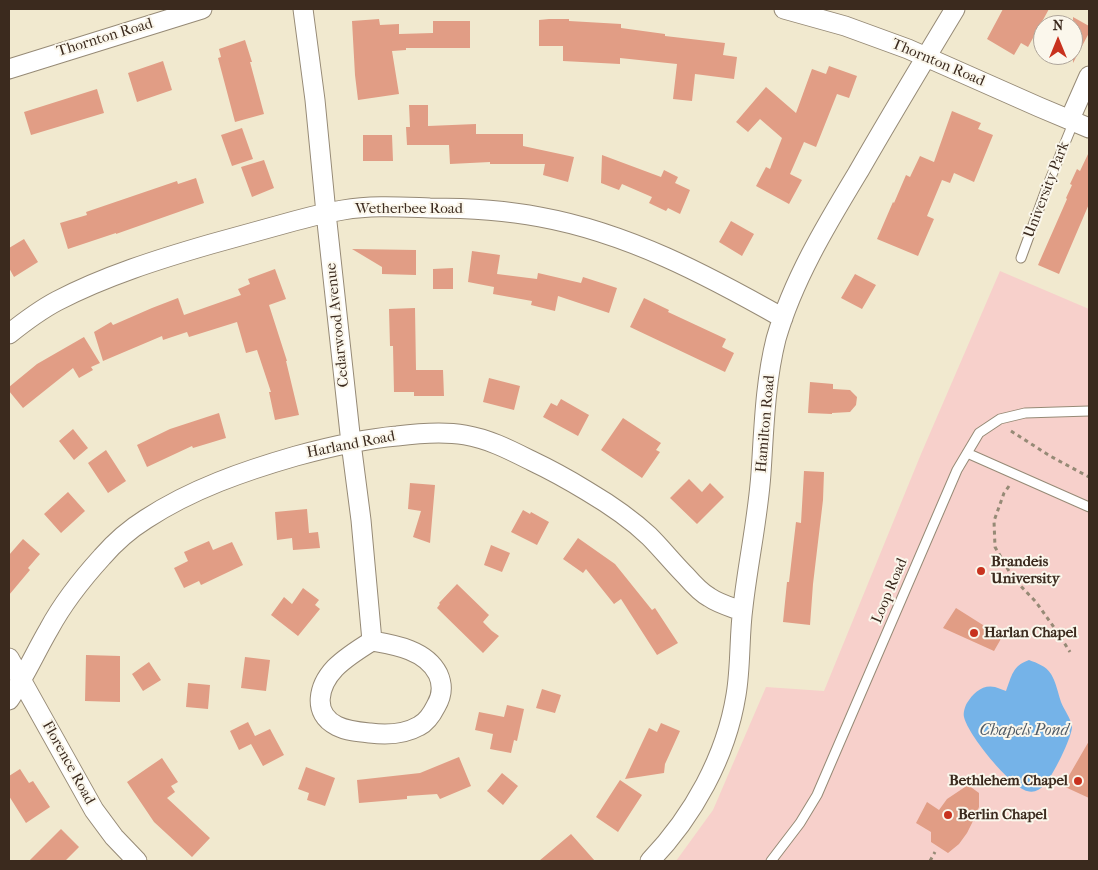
<!DOCTYPE html>
<html>
<head>
<meta charset="utf-8">
<style>
  body { margin:0 }
  #map { position:relative; width:1098px; height:870px; overflow:hidden; background:#f1e9cf; font-family:"IM FELL French Canon",serif }
  canvas { display:block }
  .frame { position:absolute; inset:0; border:10px solid #3b2a1e; pointer-events:none }
  .north { position:absolute; left:1033px; top:15px; width:50px; height:50px; box-sizing:border-box; background:#fbf7ec; border:1px solid #aea59a; border-radius:50%; rotate:0deg; font-size:14px; font-weight:700; line-height:20px; text-align:center; color:#3b2a1e }
  .north::after { content:''; display:block; margin:auto; width:18px; height:22px; background:#c8321e; clip-path:polygon(50% 0,100% 100%,50% 72%,0 100%) }
</style>
</head>
<body>
<div id="map">
<canvas width="1098" height="870"></canvas>
<div class="frame"></div>
<div class="north">N</div>
</div>
<script>
const ctx = document.querySelector('canvas').getContext('2d');
ctx.lineJoin = 'round';
function paint(path, color) { ctx.fillStyle = color; ctx.fill(path, 'evenodd'); }
function stroke(path, color, width, dash) { ctx.strokeStyle = color; ctx.lineWidth = width; ctx.lineCap = dash ? 'butt' : 'round'; ctx.setLineDash(dash || []); ctx.stroke(path); }
function write(font, color, halo, rows, align = 'center') {
  ctx.font = font + ' "IM FELL French Canon",serif'; ctx.lineWidth = 4; ctx.setLineDash([]); ctx.textBaseline = 'middle'; ctx.strokeStyle = halo; ctx.fillStyle = color; for (const [text, x, y, turn = 0] of rows) {
    ctx.save(); ctx.translate(x, y); ctx.rotate((+turn || 0) * Math.PI / 180); ctx.textAlign = isNaN(turn) ? turn : align; if (halo) ctx.strokeText(text, 0, 0); ctx.fillText(text, 0, 0); ctx.restore();
  }
}
const built = new Path2D(`
  M1000 271 1089 309V861H676L713 810 766 687 824 691 921 454Z`);
const water = new Path2D(`
  M1029 660C1037 663 1046 666 1051 674 1056 682 1058 693 1061 702 1064 710 1071 718 1072 727 1072 737 1052 778 1044 785 1040 790 1034 793 1027 791 1010 786 968 735 964 717 963 713 965 706 967 703 973 693 983 684 995 687 999 688 1002 690 1006 691 1012 676 1012 666 1029 660Z`);
const building = new Path2D(`
  M1003 9H1049L1028 47 1021 43 1014 55 987 39Z
  M1073 17 1089 26V33L1073 63Z
  M379 19 380 25 399 24V34L433 33V21H470V48H406V50L392 51 399 94 358 100 355 75 352 21Z
  M549 19H569V21L621 24V28L665 34V36L725 43 723 55 737 57 734 79 695 74 692 101 673 99 677 64 620 58V64L563 61V46H539V20Z
  M245 40 252 62H250L264 114 235 122 218 58 221 57 219 49Z
  M163 61 172 90 137 102 128 73Z
  M829 66 857 76 849 98 837 94 816 147 804 142 790 174 802 180 789 204 756 186 766 167 770 169 782 138 760 119 748 132 736 122 766 87 796 113 812 69 826 74Z
  M97 89 104 113 31 135 24 112Z
  M409 105H428V126L476 124V134H523V146L574 157 568 182 543 175 545 164H490V162L450 164 449 145H407L406 127H410Z
  M952 111 981 123 978 129 993 135 974 182 954 173 950 183 942 180 927 216 934 219 918 256 877 239 893 202 894 203 906 175 910 177 920 156 934 162Z
  M242 128 253 159 232 166 221 135Z
  M363 135H392L393 161H363Z
  M1089 152V204L1059 274 1038 265 1067 199 1066 198 1072 185 1070 184 1077 169 1080 171Z
  M602 155 661 177 664 170 678 177 675 183 690 190 680 214 668 208 666 211 649 203 652 197 622 184 619 190 601 183Z
  M264 160 274 188 252 197 241 167Z
  M196 178 204 203 116 234V233L68 249 60 223 87 215 86 212 177 181 178 184Z
  M731 221 754 234 742 256 719 242Z
  M24 239 38 262 14 277 9 268V248Z
  M352 249 416 250V275L382 274V267Z
  M472 251 500 255 497 274 537 279 538 273 581 283 583 277 617 288 609 313 558 296 555 311 531 305 532 301 493 294 494 287 468 282Z
  M453 268V289H433V269Z
  M275 269 286 299 269 305 287 361H286L299 415 275 420 269 392H271L257 350 246 353 237 322 189 337 187 332 163 340 162 336 103 361 94 332 111 322 113 325 152 308 178 298 184 315 241 295 238 289 250 284 248 279Z
  M855 274 876 285 862 309 841 298Z
  M644 298 669 310 668 312 726 339 722 347 734 353 725 372 630 327Z
  M415 308 416 370H443L444 396H414V392H394L393 346H390L389 309Z
  M84 337 100 363 91 367 93 370 79 378 73 368 23 408 9 391V387L37 364Z
  M489 378 520 386 514 410 483 402Z
  M810 382 833 384V389L850 390 857 397 856 405 850 412 832 413V414L808 413Z
  M561 399 589 415 578 436 543 417 551 403 557 406Z
  M219 413 226 438 193 448 192 446 147 467 137 445 170 429Z
  M623 418 661 443 656 450 660 452 642 478 601 450Z
  M73 429 88 448 74 460 59 441Z
  M106 450 126 481 108 493 88 463Z
  M804 471 824 472 823 500 813 584 810 625 783 622 787 582H789L796 522 801 523Z
  M689 479 702 492 710 483 724 497 697 524 670 498Z
  M410 483 435 485 430 543 413 537 421 511 408 509Z
  M68 492 85 511 61 533 44 514Z
  M307 509 309 533 318 532 320 548 293 550 292 538 277 540 275 512Z
  M523 510 530 514 531 512 549 522 537 545 511 532Z
  M578 538 615 564 652 610 655 608 678 643 657 655 621 599 614 604 586 569 583 573 563 559Z
  M23 539 40 554 28 568 30 570 9 595V555Z
  M209 541 213 550 232 542 243 565 201 585 199 581 184 588 174 568 188 561 184 552Z
  M491 545 510 553 502 572 484 565Z
  M457 584 489 615 483 622 492 631 499 636 483 653 437 608 440 604 439 603Z
  M303 588 319 600 315 605 320 609 298 636 271 615 284 597 292 604Z
  M956 608 1002 637 994 651 943 628Z
  M86 655 120 656V702L85 701Z
  M245 657 270 660 266 691 241 688Z
  M149 662 161 680 143 691 132 674Z
  M188 683 210 685 208 709 186 707Z
  M542 689 561 695 555 713 536 708Z
  M507 705 524 709 517 741 514 740 511 753 490 749 493 734 475 730 479 712 504 717Z
  M248 722 255 736 270 729 284 755 263 766 251 744 239 750 230 731Z
  M661 723 680 731 665 764 664 773 625 779 649 728 657 732Z
  M1089 741V798L1063 786Z
  M459 757 471 786 440 799 437 794 407 796V799L359 803 357 780 420 773Z
  M162 758 178 782 171 786 175 792 167 798 210 838 192 857 154 822 127 782Z
  M306 767 335 778 325 806 307 800 309 793 298 789Z
  M20 769 29 783 33 781 50 807 26 823 9 796V776Z
  M502 773 518 786 503 805 487 791Z
  M620 780 642 795 618 832 596 817Z
  M968 785 979 793V807L974 819 967 833 959 844 948 853 931 842V832L916 823 927 802 939 810 947 799Z
  M61 829 79 847 65 861H29Z
  M571 834 595 861H539Z`);
const path = new Path2D(`
  M1011 431 1050 456 1089 477
  M1009 486 1004 493 994 521 995 547 1013 578 1036 602 1058 633 1070 652
  M930 861 935 852`);
const lane = new Path2D(`
  M1021 258 1047 187 1074 121
  M967 453 1089 507
  M771 861 800 823 817 795 957 470 979 433 1000 419 1025 413 1089 411`);
const street = new Path2D(`
  M303 9 315 100 326 213 351 443 361 520 372 641
  M784 9 845 26 908 49 1039 107 1089 128
  M9 69 202 9
  M1070 119 1089 76
  M9 334C24 322 40 310 57 301 105 276 159 259 211 244 236 237 262 230 287 223 305 218 324 213 343 210 372 205 401 207 430 208 467 208 504 210 540 217 628 233 707 275 783 318
  M372 641C395 645 426 650 438 674 443 685 442 696 436 706 432 714 427 722 419 726 405 734 386 735 370 733 359 732 347 731 337 726 311 713 319 685 335 668 346 657 359 649 372 641Z
  M9 658 94 810 114 837 137 861
  M9 700C24 678 35 653 49 629 63 603 82 579 102 557 115 542 130 529 146 519 192 489 244 471 296 456 329 447 363 439 397 436 420 433 443 431 465 435 489 439 510 450 532 461 551 470 569 480 587 491 609 504 631 519 649 536 662 549 673 563 686 576 693 584 700 592 709 597 719 604 731 607 742 611
  M650 861C693 816 726 757 736 695 741 666 739 636 743 607 748 562 758 518 761 473 764 429 765 383 776 339 793 279 828 222 860 169 891 115 923 62 955 9`);
const markers = [
  [981,571,5,"#c8321e"],
  [974,633,5,"#c8321e"],
  [1078,781,5,"#c8321e"],
  [948,815,5,"#c8321e"]
];
const streetNames = [
  ["Thornton Road",105,38,-17],
  ["Thornton Road",938,63,23],
  ["University Park",1047,190,-69],
  ["Wetherbee Road",409,209],
  ["Cedarwood Avenue",338,325,-96],
  ["Hamilton Road",766,424,-85],
  ["Harland Road",351,445,-11],
  ["Loop Road",890,591,-67],
  ["Florence Road",68,763,61]
];
const poiNames = [
  ["Brandeis",991,562],
  ["University",991,579],
  ["Harlan Chapel",984,633],
  ["Bethlehem Chapel",1068,781,"right"],
  ["Berlin Chapel",958,815]
];
const waterNames = [
  ["Chapels Pond",1024,731]
];
paint(built, '#f7d0cb');
paint(water, '#75b3e8');
paint(building, '#e19d85');
stroke(lane, '#968a76', 11);
stroke(street, '#968a76', 21);
stroke(path, '#968a76', 3, [4, 4]);
stroke(lane, '#fff', 9);
stroke(street, '#fff', 19);
for (const [x, y, r, color] of markers) { const dot = new Path2D(); dot.arc(x, y, r, 0, 2 * Math.PI); ctx.fillStyle = color; ctx.fill(dot); stroke(dot, '#fbf7ec', 2); }
write('15px', '#3b2a1e', '#fbf7ec', streetNames);
write('bold 15px', '#3b2a1e', '#fbf7ec', poiNames, 'left');
write('italic 16px', '#4f5a65', '#fbf7ec', waterNames);
</script>
</body>
</html>
